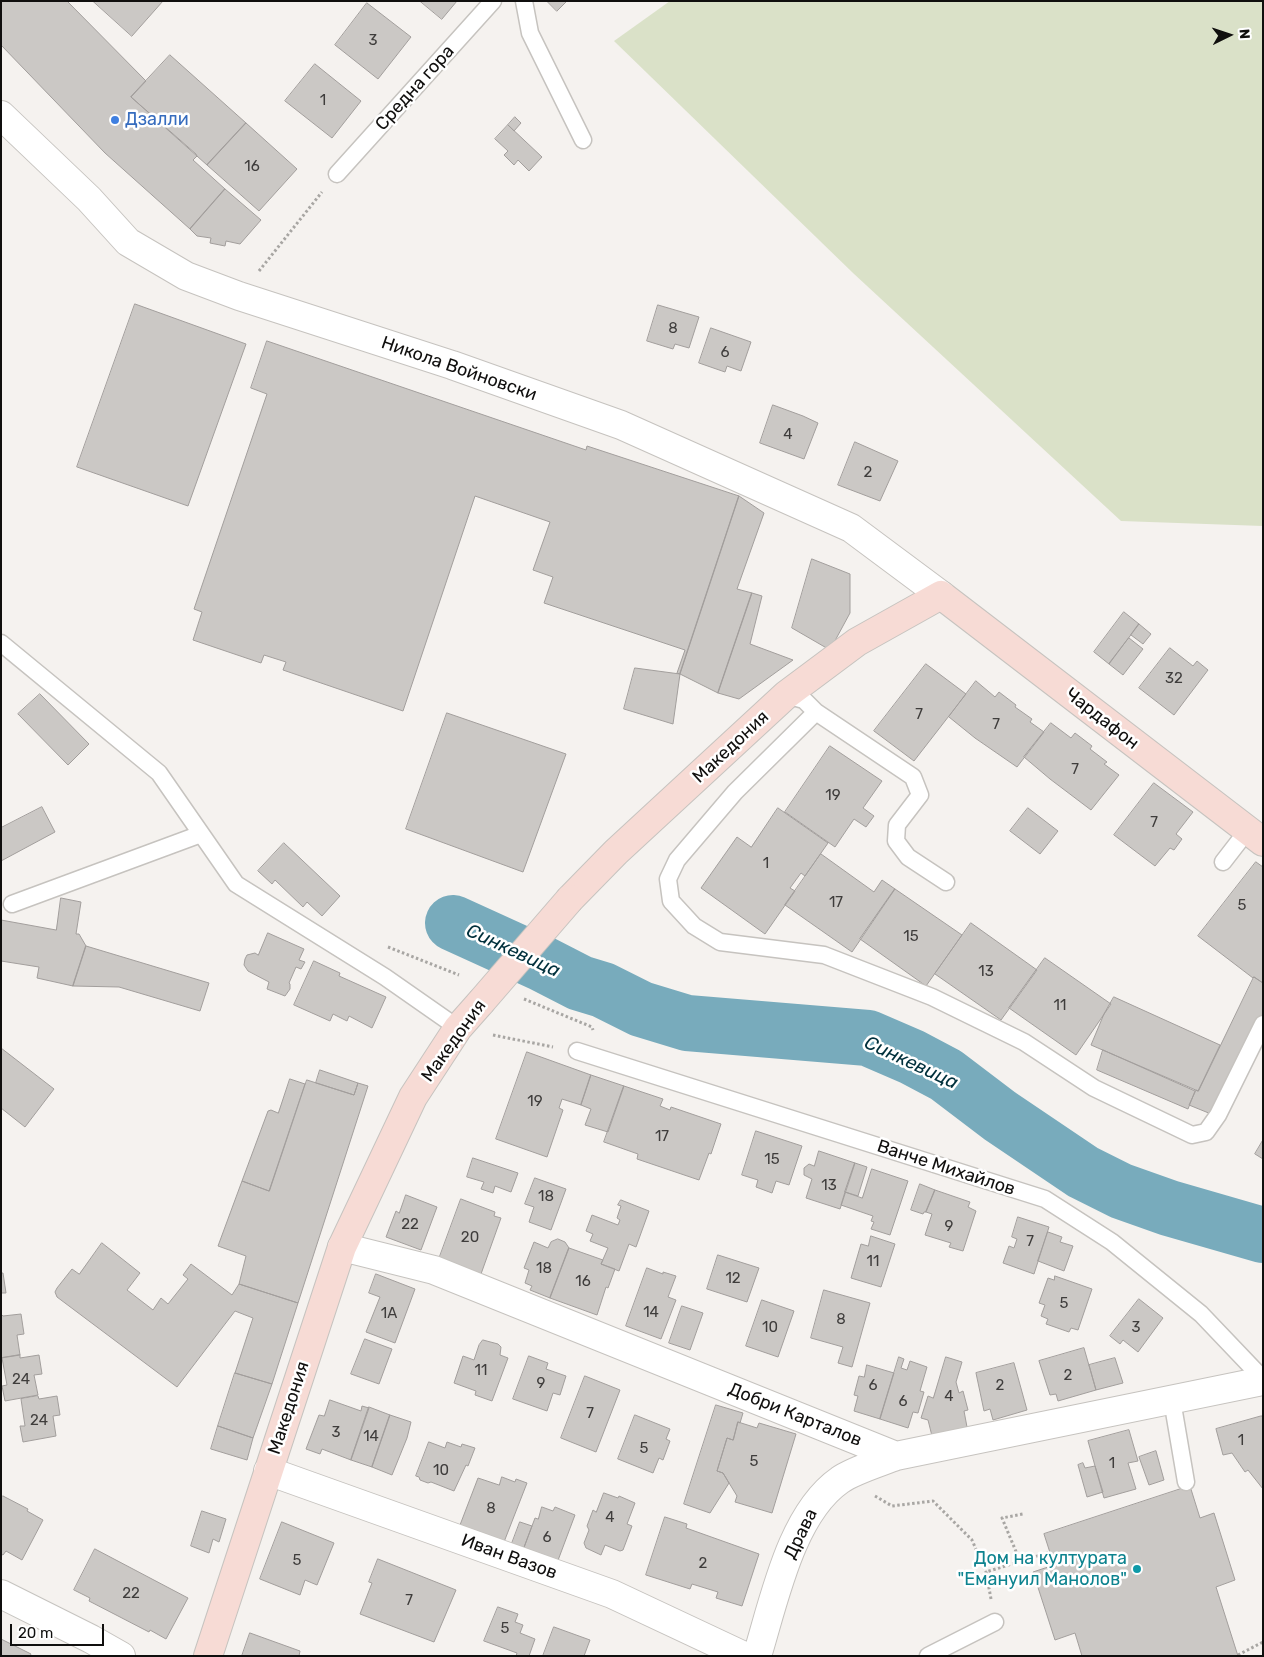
<!DOCTYPE html>
<html>
<head>
<meta charset="utf-8">
<style>
  body { margin:0 }
  #map { position:relative; width:1264px; height:1657px; overflow:hidden; background:#f5f2ef; font-family:Rubik,sans-serif }
  canvas { display:block }
  .frame { position:absolute; inset:0; border:2px solid #100f0e; pointer-events:none }
  .north { position:absolute; left:1204px; top:10px; width:50px; height:50px; -webkit-text-stroke:4px #fff; paint-order:stroke; rotate:86deg; font-size:14px; font-weight:700; line-height:20px; text-align:center; color:#100f0e }
  .north::after { content:''; display:block; margin:auto; width:18px; height:22px; background:#100f0e; clip-path:polygon(50% 0,100% 100%,50% 72%,0 100%) }
  .scale { position:absolute; left:10px; top:1624px; width:94px; height:22px; box-sizing:border-box; border:2px solid #100f0e; border-top:0; padding-left:6px; font-size:15px; line-height:18px; white-space:nowrap; color:#100f0e; -webkit-text-stroke:4px #fff; paint-order:stroke }
</style>
</head>
<body>
<div id="map">
<canvas width="1264" height="1657"></canvas>
<div class="frame"></div>
<div class="north">N</div>
<div class="scale">20 m</div>
</div>
<script>
const ctx = document.querySelector('canvas').getContext('2d');
ctx.lineJoin = 'round';
function paint(path, color) { ctx.fillStyle = color; ctx.fill(path, 'evenodd'); }
function stroke(path, color, width, dash) { ctx.strokeStyle = color; ctx.lineWidth = width; ctx.lineCap = dash ? 'butt' : 'round'; ctx.setLineDash(dash || []); ctx.stroke(path); }
function write(font, color, halo, rows, align = 'center') {
  ctx.font = font + ' Rubik,sans-serif'; ctx.lineWidth = 5; ctx.setLineDash([]); ctx.textBaseline = 'middle'; ctx.strokeStyle = halo; ctx.fillStyle = color; for (const [text, x, y, turn = 0] of rows) {
    ctx.save(); ctx.translate(x, y); ctx.rotate((+turn || 0) * Math.PI / 180); ctx.textAlign = isNaN(turn) ? turn : align; if (halo) ctx.strokeText(text, 0, 0); ctx.fillText(text, 0, 0); ctx.restore();
  }
}
const green = new Path2D(`
  M670 1H1263V526L1121 521 853 273 614 41Z`);
const river = new Path2D(`
  M453 923 543 964 580 983 603 990 641 1009 687 1023 868 1038 912 1057 946 1075 1000 1116 1083 1172 1121 1191 1169 1208 1263 1235`);
const building = new Path2D(`
  M1 1H67L146 81 131 97 196 154 197 156 193 160 225 189 190 229 105 153 1 45Z
  M93 1H163L132 36Z
  M420 1H457L442 19Z
  M547 1H567L557 11Z
  M367 3 411 37 378 79 335 45Z
  M170 55 246 123 207 165 131 97Z
  M315 64 361 101 332 138 285 101Z
  M515 117 521 123 514 131 508 125Z
  M246 123 297 169 259 211 207 165Z
  M508 125 542 157 529 171 518 160 514 165 504 155 508 151 495 139Z
  M225 189 261 220 240 244 226 241 225 246 210 243 211 238 197 236 190 229Z
  M135 304 246 344 188 506 77 467Z
  M658 305 699 317 689 348 675 344 673 349 647 341Z
  M711 328 751 342 741 371 727 366 725 372 699 363Z
  M267 341 586 450 587 446 739 496 680 674 677 673 685 650 544 603 553 577 533 570 550 522 475 496 403 711 283 670 286 662 264 655 261 663 193 640 202 612 194 609 267 394 251 388Z
  M773 405 803 416 818 423 804 459 760 443Z
  M855 442 898 461 880 501 838 485Z
  M739 496 764 513 737 589 752 593 718 693 680 674Z
  M812 559 850 574V613L830 650 792 628Z
  M752 593 762 596 750 644 793 660 739 699 718 693Z
  M1124 612 1139 624 1109 664 1094 652Z
  M1139 624 1151 634 1143 644 1131 635Z
  M1129 638 1143 649 1123 675 1109 664Z
  M1170 648 1193 666 1197 661 1208 670 1174 715 1139 688Z
  M926 664 966 694 914 761 874 731Z
  M635 668 680 674 673 724 624 709Z
  M976 681 995 697 999 692 1016 705 1015 707 1032 719 1030 722 1044 732 1017 767 975 738 949 717Z
  M40 694 89 744 68 765 18 714Z
  M447 713 566 754 523 872 406 829Z
  M1051 723 1071 738 1075 733 1092 746 1090 749 1107 762 1104 764 1119 775 1091 810 1050 779 1024 757Z
  M830 746 882 781 863 808 874 816 866 827 854 819 835 847 785 812Z
  M1154 783 1193 812 1176 834 1182 839 1174 850 1170 848 1155 866 1114 835Z
  M42 807 55 832 1 861V828Z
  M778 808 828 843 805 876 801 873 790 888 795 891 765 934 701 888 737 837 751 847Z
  M1028 808 1058 831 1040 854 1010 831Z
  M284 843 340 896 322 916 307 902 303 907 275 880 272 884 258 871Z
  M821 854 874 892 882 880 895 889 852 952 785 905Z
  M1256 862 1263 867V983L1254 977 1253 978 1198 936Z
  M895 889 962 935 926 986 860 939Z
  M61 898 81 902 76 934H79L86 946 73 986 37 978 39 967 1 961V920L56 930Z
  M971 923 1037 970 1001 1020 935 974Z
  M268 933 304 949 299 960 305 962 301 969 296 967 289 983 290 984V989L285 996 267 989 269 982 248 971 244 965 245 959 247 955 255 953 258 955Z
  M86 946 209 983 200 1011 119 987 73 986Z
  M1045 958 1111 1004 1076 1055 1009 1008Z
  M314 961 340 973 339 976 386 997 372 1028 349 1016 347 1021 333 1014 330 1021 294 1005Z
  M1254 977 1263 983V1020L1216 1116 1189 1105 1196 1090 1198 1091Z
  M1114 997 1220 1045 1198 1091 1091 1045 1104 1014Z
  M1 1048 54 1089 25 1127 1 1108Z
  M1103 1050 1195 1091 1188 1109 1097 1070Z
  M527 1052 591 1075 581 1105 562 1099 559 1108 563 1110 547 1157 496 1139Z
  M320 1070 358 1083 354 1095 316 1083Z
  M591 1075 624 1086 608 1132 585 1125 591 1109 581 1105Z
  M290 1079 305 1084 269 1191 242 1181 268 1111 271 1110 278 1113Z
  M307 1080 354 1095 358 1083 368 1086 298 1303 239 1284 246 1256 218 1246 242 1181 269 1191Z
  M624 1086 663 1099 660 1106 670 1110 671 1107 721 1124 711 1154 709 1153 699 1180 637 1159 638 1154 604 1142Z
  M756 1131 802 1146 789 1185 776 1181 772 1193 756 1187 758 1180 742 1175Z
  M1263 1140V1159L1255 1154Z
  M819 1151 855 1163 840 1209 806 1198 812 1179 804 1175V1168L809 1164 814 1166Z
  M473 1158 518 1173 511 1192 495 1186 493 1193 481 1189 484 1182 467 1177Z
  M855 1163 867 1167 858 1196 845 1192Z
  M872 1169 908 1181 890 1235 871 1229 874 1222 871 1221 873 1216 841 1205 845 1192 862 1198Z
  M535 1178 566 1189 551 1230 529 1222 534 1207 525 1204Z
  M920 1184 935 1190 926 1212H924L923 1214 911 1210Z
  M935 1190 970 1202 968 1207 976 1211 963 1251 949 1247 951 1243 925 1235 932 1214 926 1212Z
  M406 1195 437 1207 421 1250 386 1237 396 1211 399 1213Z
  M461 1199 495 1212 494 1216 501 1218 481 1274 439 1259Z
  M621 1200 649 1211 636 1247 629 1244 619 1271 601 1264 608 1248 590 1241 593 1234 586 1231 592 1215 618 1225 620 1220 617 1218 621 1206 618 1205Z
  M1018 1217 1049 1227 1034 1274 1003 1263 1009 1246 1014 1248 1017 1239 1012 1237Z
  M1048 1232 1062 1237 1060 1242 1073 1246 1064 1271 1038 1261Z
  M871 1236 895 1244 881 1287 851 1278 861 1244 868 1246Z
  M558 1239 565 1242 569 1248 550 1298 530 1290 532 1286 525 1283 529 1270 524 1268 534 1242 548 1248 551 1242Z
  M102 1243 140 1273 127 1290 153 1310 161 1298 168 1304 188 1279 183 1275 191 1264 232 1295 239 1284 298 1303 272 1384 235 1373 253 1318 235 1311 177 1387 57 1297 55 1292 57 1288 72 1269 79 1274Z
  M569 1248 603 1260 601 1264 615 1269 608 1288 606 1287 597 1315 550 1298Z
  M718 1255 759 1268 747 1302 707 1289Z
  M647 1268 663 1274V1272L676 1276 668 1297 676 1300 661 1339 626 1326Z
  M1 1273H3L6 1293H1Z
  M376 1274 415 1289 395 1343 366 1332 380 1297 369 1293Z
  M1055 1276 1092 1289 1078 1330 1071 1328 1069 1332 1046 1324 1048 1319 1041 1316 1045 1305 1039 1303 1048 1278 1054 1280Z
  M824 1290 870 1303 852 1367 838 1363 843 1347 811 1338Z
  M1139 1299 1163 1318 1138 1352 1123 1340 1120 1344 1110 1336Z
  M762 1300 794 1311 778 1357 746 1346Z
  M682 1306 703 1313 690 1350 669 1343Z
  M1 1314 3 1316 21 1314 24 1334 17 1335 20 1355 1 1358Z
  M365 1339 392 1349 379 1384 351 1374Z
  M483 1340 498 1344 501 1347 500 1355 508 1358 492 1401 475 1395 476 1391 454 1383 463 1356 474 1360 479 1345Z
  M1084 1348 1096 1390 1058 1401 1056 1394 1050 1395 1039 1361Z
  M20 1355V1358L39 1355 42 1374 34 1375 38 1395 5 1401 2 1386 7 1385 2 1358Z
  M529 1356 548 1363 546 1369 566 1376 560 1395 553 1393 547 1411 513 1399Z
  M899 1357 904 1359 901 1368 907 1370 910 1361 927 1367 920 1391 924 1392 918 1413 913 1412 908 1428 880 1419Z
  M946 1357 962 1362 956 1382 959 1393 963 1391 968 1410 964 1411 967 1427 932 1436 928 1420 921 1418 928 1396 933 1398Z
  M1115 1358 1123 1383 1096 1390 1089 1365Z
  M1014 1363 1027 1410 993 1420 990 1409 984 1411 976 1373Z
  M867 1365 894 1373 880 1419 854 1411 858 1396 854 1395 859 1376 864 1377Z
  M235 1373 272 1384 253 1438 218 1426Z
  M585 1376 620 1390 596 1452 561 1438Z
  M38 1396 39 1399 57 1396 60 1415 53 1416 56 1436 23 1442 20 1426H25L21 1399Z
  M330 1400 361 1411 362 1406 369 1408 351 1460 322 1449 320 1454 306 1449 319 1415 324 1416Z
  M716 1405 743 1413 740 1423 738 1422 733 1440 727 1438 717 1471 723 1473 729 1483 710 1513 684 1504Z
  M369 1407 390 1415 372 1467 351 1460Z
  M390 1415 411 1422 407 1438 392 1475 372 1467Z
  M635 1415 670 1429 666 1439 670 1441 663 1460 659 1458 653 1473 618 1459Z
  M1261 1416H1263V1489L1248 1470 1245 1472 1232 1453 1223 1455 1216 1429Z
  M738 1422 757 1428 759 1423 796 1434 772 1513 735 1502 737 1496 723 1473 717 1471 727 1438 733 1440Z
  M218 1426 253 1438 247 1460 211 1449Z
  M1129 1430 1138 1461 1128 1463 1136 1489 1104 1498 1088 1441Z
  M429 1442 445 1448 447 1442 461 1447 462 1444 475 1448 468 1466 466 1465 454 1491 431 1482 428 1483 420 1480 419 1477 416 1476Z
  M1156 1451 1164 1480 1149 1485 1139 1457Z
  M1083 1463 1085 1468 1095 1466 1103 1492 1087 1497 1078 1465Z
  M502 1477 515 1482 516 1479 527 1483 504 1542 460 1525 478 1478 499 1485Z
  M1190 1486 1200 1518 1214 1513 1235 1580 1216 1587 1238 1656H1082L1075 1633 1055 1640 1033 1572 1054 1565 1044 1534Z
  M604 1493 618 1498 619 1496 635 1503 627 1524 632 1526 623 1550 620 1551 605 1545 601 1555 586 1548 584 1543 589 1530 587 1526 593 1510 596 1512Z
  M3 1496 28 1509 27 1511 43 1520 22 1560 6 1551 3 1555 1 1554V1498Z
  M542 1507 553 1511 555 1507 575 1515 557 1563 523 1550 535 1518 538 1519Z
  M202 1511 226 1519 219 1542 213 1539 209 1553 191 1546Z
  M665 1517 687 1524 686 1528 759 1554 742 1606 716 1598 718 1592 692 1584 690 1589 646 1575Z
  M282 1522 334 1543 317 1585 305 1580 300 1595 260 1579Z
  M520 1522 532 1526 523 1550 511 1546Z
  M95 1549 188 1598 166 1639 150 1630 149 1632 89 1601 90 1598 74 1590Z
  M378 1559 456 1590 434 1642 360 1614 372 1583 369 1582Z
  M498 1607 518 1614 515 1622 523 1625 520 1633 535 1639 529 1656H516L517 1653 484 1641Z
  M554 1627 590 1640 584 1656H543Z
  M250 1633 300 1651 299 1656H242Z
  M1 1639 31 1654 30 1656H1Z`);
const path = new Path2D(`
  M259 271 322 192
  M388 947 459 975
  M524 999 592 1027 593 1030
  M493 1035 553 1047
  M875 1496 892 1506 933 1501 972 1540 986 1572
  M1020 1561 1002 1518 1023 1514
  M991 1599 986 1572 1050 1552
  M1238 1655 1263 1642`);
const service = new Path2D(`
  M524 1 530 33 583 140
  M337 174 493 1
  M1 643 159 773 236 884 385 977 458 1028
  M786 695 804 700 816 712 735 792 677 860 668 879 671 901 694 926 720 942 824 955 932 997 1024 1042 1094 1088 1192 1135 1206 1132 1218 1115 1263 1024
  M816 712 913 777 920 795 897 825 896 841 908 857 946 882
  M1223 862 1247 831
  M12 904 201 834
  M577 1051 1045 1199 1112 1242 1201 1314 1263 1379
  M1172 1400 1186 1482
  M928 1656 995 1622`);
const minor = new Path2D(`
  M342 1247 434 1270 896 1456 1263 1381
  M268 1471 612 1594 744 1656
  M1 1594 91 1639 121 1656
  M757 1656C774 1601 791 1514 840 1480 852 1471 881 1462 896 1456`);
const tertiary = new Path2D(`
  M1 115 89 199 128 242 186 276 239 296 452 365 621 425 851 528 941 595`);
const secondary = new Path2D(`
  M570 899 616 852 786 695 857 642 941 595 1263 842
  M208 1656 342 1247 413 1097 458 1028 481 1002`);
const secondaryBridge = new Path2D(`
  M481 1002 570 899`);
const markers = [
  [115,120,5,"#3f7fe0"],
  [1137,1569,5,"#0f9aa8"]
];
const numberNames = [
  ["3",373,41],
  ["1",323,101],
  ["16",252,167],
  ["8",673,329],
  ["6",725,353],
  ["4",788,435],
  ["2",868,473],
  ["32",1174,679],
  ["7",919,715],
  ["7",996,725],
  ["7",1075,770],
  ["19",833,796],
  ["7",1154,823],
  ["1",766,864],
  ["17",836,903],
  ["5",1242,906],
  ["15",911,937],
  ["13",986,972],
  ["11",1060,1006],
  ["19",535,1102],
  ["17",662,1137],
  ["15",772,1160],
  ["13",829,1186],
  ["18",546,1197],
  ["22",410,1225],
  ["9",949,1227],
  ["20",470,1238],
  ["7",1030,1242],
  ["11",873,1262],
  ["18",544,1269],
  ["12",733,1279],
  ["16",583,1282],
  ["5",1064,1304],
  ["14",651,1313],
  ["1А",389,1314],
  ["8",841,1320],
  ["10",770,1328],
  ["3",1136,1328],
  ["11",481,1371],
  ["2",1068,1376],
  ["24",21,1380],
  ["9",541,1384],
  ["6",873,1386],
  ["2",1000,1386],
  ["4",949,1397],
  ["6",903,1402],
  ["7",590,1414],
  ["24",39,1421],
  ["3",336,1433],
  ["14",371,1437],
  ["1",1241,1441],
  ["5",644,1449],
  ["5",754,1462],
  ["1",1112,1464],
  ["10",441,1471],
  ["8",491,1509],
  ["4",610,1518],
  ["6",547,1538],
  ["5",297,1561],
  ["2",703,1564],
  ["22",131,1594],
  ["7",409,1601],
  ["5",505,1629]
];
const streetNames = [
  ["Средна гора",415,88,-48],
  ["Никола Войновски",459,369,19],
  ["Чардафон",1102,719,38],
  ["Македония",731,747,-43],
  ["Македония",454,1041,-54],
  ["Ванче Михайлов",946,1168,18],
  ["Македония",289,1408,-72],
  ["Добри Карталов",795,1415,22],
  ["Драва",801,1534,-64],
  ["Иван Вазов",509,1557,20]
];
const shopNames = [
  ["Дзалли",125,120]
];
const cultureNames = [
  ["Дом на културата",1127,1559],
  ["\"Емануил Манолов\"",1127,1580]
];
const waterNames = [
  ["Синкевица",513,951,25],
  ["Синкевица",911,1063,25]
];
paint(green, '#dae1c8');
stroke(river, '#78abbc', 56);
paint(building, '#cbc8c5');
stroke(building, '#a29e9c', 1);
stroke(service, '#c6c3bf', 19);
stroke(minor, '#c6c3bf', 30);
stroke(tertiary, '#c6c3bf', 30);
stroke(secondary, '#c6c3bf', 30);
stroke(path, '#a8a6a3', 3, [2.5, 2.5]);
stroke(service, '#fff', 16);
stroke(minor, '#fff', 28);
stroke(tertiary, '#fff', 28);
stroke(secondary, '#f7dbd5', 28);
stroke(secondaryBridge, '#c6c3bf', 30, []);
stroke(secondaryBridge, '#f7dbd5', 28);
for (const [x, y, r, color] of markers) { const dot = new Path2D(); dot.arc(x, y, r, 0, 2 * Math.PI); ctx.fillStyle = color; ctx.fill(dot); stroke(dot, '#fff', 2); }
write('15px', '#3f3d3c', null, numberNames);
write('18px', '#100f0e', '#fff', streetNames);
write('18px', '#366cbe', '#fff', shopNames, 'left');
write('18px', '#0d838f', '#fff', cultureNames, 'right');
write('italic 19px', '#00303c', '#fff', waterNames);
</script>
</body>
</html>
